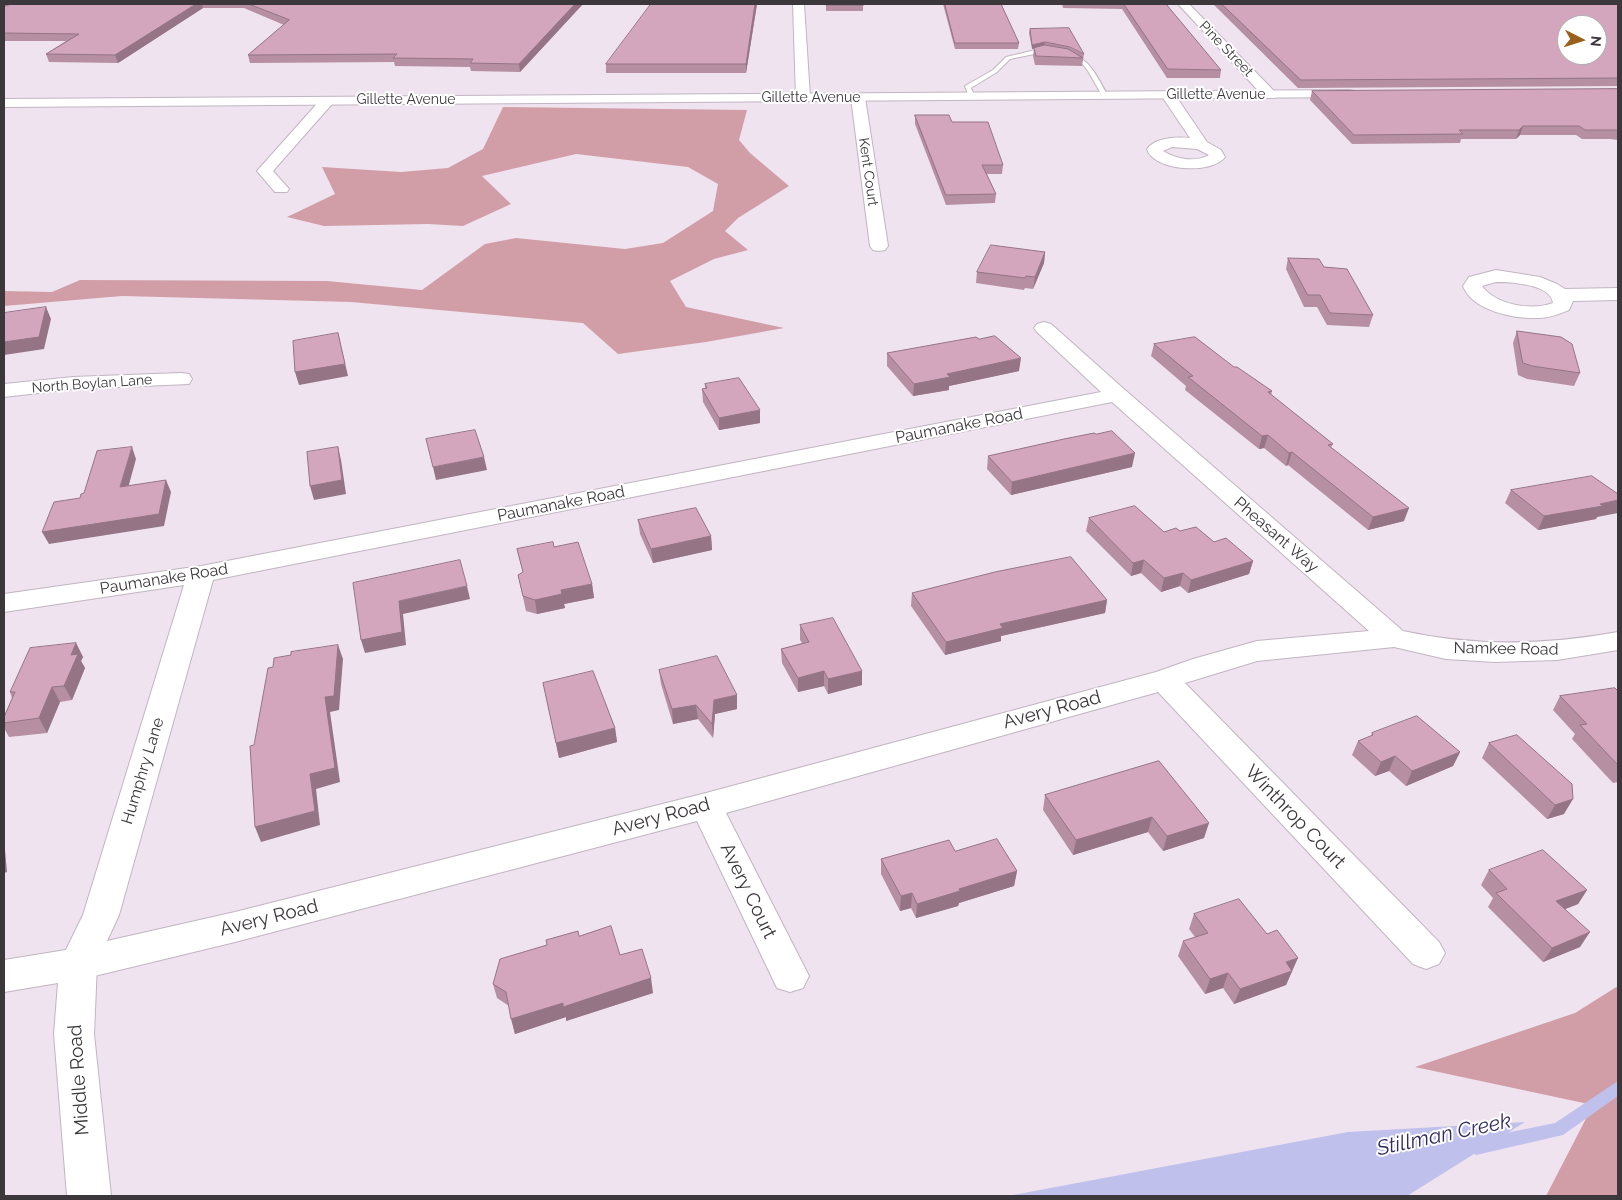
<!DOCTYPE html>
<html>
<head>
<meta charset="utf-8">
<style>
  body { margin:0 }
  #map { position:relative; width:1622px; height:1200px; overflow:hidden; background:#efe3ef; font-family:Raleway,sans-serif }
  canvas { display:block }
  .frame { position:absolute; inset:0; border:5px solid #3b373b; pointer-events:none }
  .north { position:absolute; left:1557px; top:15px; width:50px; height:50px; box-sizing:border-box; background:#fff; border:1px solid #b1afb1; border-radius:50%; rotate:95deg; font-size:14px; font-weight:700; line-height:20px; text-align:center; color:#3b373b }
  .north::after { content:''; display:block; margin:auto; width:18px; height:22px; background:#98601b; clip-path:polygon(50% 0,100% 100%,50% 72%,0 100%) }
</style>
</head>
<body>
<div id="map">
<canvas width="1622" height="1200"></canvas>
<div class="frame"></div>
<div class="north">N</div>
</div>
<script>
const ctx = document.querySelector('canvas').getContext('2d');
ctx.lineJoin = 'round';
function paint(path, color) { ctx.fillStyle = color; ctx.fill(path, 'evenodd'); }
function stroke(path, color, width, dash) { ctx.strokeStyle = color; ctx.lineWidth = width; ctx.lineCap = dash ? 'butt' : 'round'; ctx.setLineDash(dash || []); ctx.stroke(path); }
function write(font, color, halo, rows, align = 'center') {
  ctx.font = font + ' Raleway,sans-serif'; ctx.lineWidth = 4; ctx.setLineDash([]); ctx.textBaseline = 'middle'; ctx.strokeStyle = halo; ctx.fillStyle = color; for (const [text, x, y, turn = 0] of rows) {
    ctx.save(); ctx.translate(x, y); ctx.rotate((+turn || 0) * Math.PI / 180); ctx.textAlign = isNaN(turn) ? turn : align; if (halo) ctx.strokeText(text, 0, 0); ctx.fillText(text, 0, 0); ctx.restore();
  }
}
const forest = new Path2D(`
  M503 107 747 110 739 140 750 153 789 186 738 218 725 231 748 250 714 259 670 281 686 307 784 328 706 342 618 354 583 323 351 302 122 296 4 306V291L52 292 80 280 327 281 422 290 485 244 516 238 625 249 663 243 713 211 718 184 688 167 576 154 482 176 511 204 463 226 428 224 324 226 287 217 335 194 322 167 401 172 448 168 483 149Z
  M1618 986V1196H1546L1593 1105 1415 1067 1575 1013Z`);
const water = new Path2D(`
  M1525 1122 1407 1196H1008L1348 1132Z`);
const stream = new Path2D(`
  M1618 1081V1096L1563 1135 1476 1155 1471 1152 1468 1147 1471 1142 1476 1139 1555 1123Z`);
const lane = new Path2D(`
  M1044 48C1086 55 1088 59 1108 96L1107 97H1103L1088 71 1081 62 1067 56 1044 52 1010 59 997 72 971 88 975 97 972 99 969 97 965 86 993 70 1006 57Z`);
const street = new Path2D(`
  M793 4H804L810 97 803 101 796 97Z
  M1178 4H1189L1275 92 1277 95 1275 98H1265Z
  M1168 91 1173 92 1207 142 1221 150 1225 157C1212 175 1153 171 1147 149 1156 137 1177 137 1190 138L1161 95ZM1172 147 1197 149 1209 155C1195 163 1176 159 1163 151Z
  M858 94 865 98 888 246 885 250 879 251 873 250 870 246 851 98Z
  M327 97 334 101 332 104 273 171 289 189 287 192H275L257 171 322 98Z
  M1496 270 1540 277 1557 284 1565 289 1618 288V300L1573 301 1569 310C1559 314 1549 318 1539 318 1515 319 1472 311 1463 286L1469 277ZM1496 282C1511 282 1551 284 1553 303 1532 311 1496 305 1482 286Z
  M1044 322 1051 324 1125 390 1403 631C1475 647 1546 645 1618 632V650L1557 660 1495 662 1446 659 1394 647 1257 661 1185 683 1439 942 1445 953 1439 964 1426 969 1413 964 1158 692 726 813 809 976 803 988 790 992 777 988 697 821 235 942 78 980 65 975 59 964 83 915 184 585 4 612V594L201 566 1101 392 1037 332 1034 328 1037 324ZM1112 402 1369 631 1257 641 1193 659 1156 672 706 793 235 912 107 941 119 915 213 580Z
  M181 373 189 374 192 379 189 384 73 389 4 397V384L73 377Z`);
const secondary = new Path2D(`
  M1349 90 1354 91 1356 94 1354 97 4 107V99Z
  M78 948 91 953 97 964 94 1034 111 1196H67L54 1034 58 983 4 992V960Z`);
const wall = new Path2D(`
  M4 4H583L520 72 471 71 470 67 395 66 394 62 250 63 248 55 284 25 244 8H203L118 63 49 62 46 54 66 41H4Z
  M757 4 746 73H606V64Z
  M863 4V11H826V5Z
  M943 4H1001L1019 43 1018 49H955Z
  M1062 4H1166L1221 70 1220 78H1167L1122 9 1063 8Z
  M1213 4H1618V86L1298 88Z
  M1030 29 1084 54 1082 66 1035 65 1033 56 1034 48 1032 49 1029 33Z
  M1618 89V140L1610 139H1582L1576 135H1520L1516 139H1461L1460 143 1352 144 1310 100 1312 91Z
  M915 115 952 122 1003 165 1002 174H987L996 194 995 203 946 205 915 124Z
  M1045 252 1044 263 1033 289 1025 288 1024 290 976 283 977 272Z
  M1288 258 1324 267 1373 315 1369 327 1327 325 1317 307H1304L1286 269Z
  M1517 331 1580 373 1574 386 1527 379 1518 375 1513 343Z
  M979 339 1019 371 949 386V390L913 396 887 366V353Z
  M1154 344 1234 367 1272 391 1271 395 1333 444 1331 447 1404 521 1368 530 1288 465 1286 466 1264 448 1259 449 1185 390 1186 386 1151 356Z
  M705 384 760 423 719 430 703 402 702 389 705 388Z
  M988 456 1132 467 1011 495 987 469Z
  M1511 490 1597 517 1596 519 1538 530 1505 503Z
  M1089 518 1164 532 1180 531 1214 542 1253 561 1249 574 1188 593 1180 586 1161 592 1141 573 1131 576 1086 531Z
  M638 520 711 536 712 550 653 563 640 534Z
  M554 547 592 584 594 598 564 604 565 608 537 614 526 611 518 575 523 573 517 549Z
  M912 593 1107 600 1105 613 1001 636V641L945 655 911 606Z
  M800 625 862 685 828 694 824 686 798 692 782 663 781 649 802 643 800 640Z
  M76 643 83 657 81 661 85 668 72 700 60 702 47 733 9 737 4 728V717L12 698 10 692Z
  M659 670 737 695V709L715 714 713 738 698 719 673 724 661 684Z
  M543 683 615 728 617 742 559 758Z
  M1618 691V782L1613 783 1572 739 1575 734 1553 710 1560 696Z
  M1372 733 1460 752 1453 766 1406 786 1389 771 1375 776 1352 755 1358 741 1371 736Z
  M1517 735 1564 814 1547 819 1482 758 1489 743Z
  M1159 761 1204 838 1163 851 1148 832 1073 855 1043 810 1045 795Z
  M955 851 1017 871 1014 886 959 903 958 906 916 918 911 908 900 911 881 874V859Z
  M1489 870 1587 890 1578 904 1565 909 1580 947 1543 962 1488 907 1493 898 1481 885Z
  M1194 914 1292 972 1291 973 1286 985 1234 1004 1223 988 1205 994 1178 956 1183 941 1195 937 1189 929Z
  M579 936 620 955 653 993 566 1021V1017L515 1034 509 1006 497 998 493 984Z`);
const shadedWall = new Path2D(`
  M196 4H202L203 8 118 63 115 55Z
  M575 4H583L520 72 519 64Z
  M755 4H757L746 73V64Z
  M1045 42 1044 46 1032 49V45Z
  M1523 126 1520 135 1516 139 1519 130Z
  M1045 252 1044 263 1033 289 1035 277Z
  M46 307 51 319 44 349 4 355V342Z
  M338 333 348 376 299 385 295 372Z
  M1021 358 1019 371 949 386V390L913 396 914 384 947 374Z
  M760 410V423L719 430V418Z
  M1268 435 1264 448 1259 449 1262 436Z
  M132 447 136 459 125 499 120 487Z
  M338 447 341 460 346 494 314 500 310 486Z
  M1292 452 1288 465 1286 466 1289 453Z
  M1135 453 1132 467 1011 495 1012 482Z
  M484 457 487 470 436 480 433 467Z
  M166 480 171 492 164 526 49 544 42 532Z
  M1618 500V513L1597 517 1596 519 1538 530 1544 516Z
  M1409 508 1404 521 1368 530 1373 517Z
  M711 536 712 550 653 563 651 549Z
  M1144 560 1141 573 1131 576 1133 563Z
  M1253 561 1249 574 1188 593 1191 580Z
  M1183 573 1180 586 1161 592 1164 578Z
  M592 584 594 598 564 604 565 608 537 614 535 600 561 590Z
  M467 586 470 599 403 614 406 645 365 653 361 640 399 601Z
  M1107 600 1105 613 1001 636V641L945 655 946 642 1000 624Z
  M76 643 83 657 81 661 85 668 72 700 64 686 71 655Z
  M338 645 343 659 339 710 330 712 340 782 316 789 320 825 261 842 255 827 310 774 325 697Z
  M824 671V686L798 692V678Z
  M862 671V685L828 694V679Z
  M52 687 60 702 47 733 39 718Z
  M737 695V709L715 714 713 738 712 724 714 700Z
  M696 705 698 719 673 724 672 709Z
  M615 728 617 742 559 758 556 743Z
  M1460 752 1453 766 1406 786 1412 771Z
  M1395 756 1389 771 1375 776 1381 762Z
  M1573 799 1564 814 1547 819 1555 805Z
  M1152 817 1148 832 1073 855 1076 840Z
  M1209 823 1204 838 1163 851 1167 836Z
  M4 839 7 872 4 873Z
  M1017 871 1014 886 959 903 958 906 916 918 917 904 959 889Z
  M1587 890 1578 904 1548 916 1556 901Z
  M912 893 911 908 900 911 901 896Z
  M1590 932 1580 947 1543 962 1552 948Z
  M1298 958 1286 985 1234 1004 1240 989 1286 962Z
  M1228 973 1223 988 1205 994 1210 979Z
  M651 978 653 993 566 1021V1017L515 1034 511 1019 563 1003Z`);
const building = new Path2D(`
  M11 4H196L115 55 46 54 79 34 4 33V7Z
  M249 4H575L519 64 470 63 473 59 393 58 397 54 248 55 289 20Z
  M651 4H755L746 64H606Z
  M827 4H863L864 5H826Z
  M945 4H1001L1019 43H955Z
  M1124 4H1166L1221 70 1168 69Z
  M1222 4H1618V78L1301 80ZM1567 25H1597V55H1567Z
  M1069 28 1084 54 1070 47 1045 42 1032 45 1030 29Z
  M1045 45 1068 49 1083 58 1036 56 1034 48Z
  M1618 89V130H1585L1579 126H1523L1519 130H1459L1463 134 1354 135 1312 91Z
  M915 115H949L952 122H988L1003 165H982L996 194 946 195Z
  M991 245 1045 252 1035 277 1026 276 1025 278 977 272Z
  M1288 258 1319 259 1324 267 1347 269 1373 315 1330 313 1320 295H1308Z
  M46 307 39 337 4 342V313Z
  M1517 331 1561 337 1572 344 1580 373 1532 366 1523 363Z
  M338 333 345 364 295 372 293 341Z
  M995 336 1021 358 947 374 950 377 914 384 887 353 976 337 979 339Z
  M1195 337 1234 367H1237L1272 391 1268 392 1333 444 1328 445 1409 508 1373 517 1292 452 1289 453 1268 435 1262 436 1188 377 1193 376 1154 344Z
  M739 378 760 410 719 418 702 389 707 388 705 384Z
  M475 430 484 457 433 467 426 439Z
  M1112 431 1135 453 1012 482 988 456 1064 439 1094 433 1096 434Z
  M132 447 120 487 166 480 159 514 42 532 54 502 80 498 81 494 84 493 97 451Z
  M338 447 342 480 310 486 307 452Z
  M1592 476 1618 494V500L1600 504 1603 506 1544 516 1511 490Z
  M1135 506 1164 532 1176 528 1180 531 1196 527 1214 542 1226 538 1253 561 1191 580 1183 573 1164 578 1144 560 1133 563 1089 518Z
  M696 508 711 536 651 549 638 520Z
  M553 542 554 547 578 542 592 584 561 590 562 594 535 600 523 596 518 575 523 572 517 549Z
  M1071 557 1107 600 1000 624 1003 628 946 642 912 593 995 572Z
  M460 560 467 586 399 601 402 632 361 640 353 583Z
  M833 618 862 671 828 679 824 671 798 678 781 649 809 642 800 625Z
  M76 643 71 655 78 654 64 686 52 687 39 718 4 723V717L15 692H10L30 648Z
  M338 645 334 696 325 697 335 768 310 774 315 811 255 827 250 746 254 745 268 668 273 667 274 658 291 655V652Z
  M717 656 737 695 714 700 712 724 696 705 672 709 659 670Z
  M593 671 615 728 556 743 543 683Z
  M1615 688 1618 691V765L1580 725 1587 724 1560 696Z
  M1417 716 1460 752 1412 771 1395 756 1381 762 1358 741 1373 735 1372 733Z
  M1517 735 1572 784 1573 799 1555 805 1489 743Z
  M1159 761 1209 823 1167 836 1152 817 1076 840 1045 795Z
  M997 839 1017 871 959 889 960 891 917 904 912 893 901 896 881 859 949 840 955 851Z
  M1543 850 1587 890 1556 901 1590 932 1552 948 1496 893 1507 889 1489 870Z
  M1239 899 1267 934 1277 930 1298 958 1286 962 1292 971 1240 989 1228 973 1210 979 1183 941 1208 933 1194 914Z
  M611 926 620 955 642 949 651 978 563 1007V1003L511 1019 506 992 493 984 500 959 547 945 546 940 578 931 579 936Z`);
const farStreetnames = [
  ["Pine Street",1226,49,46],
  ["Gillette Avenue",1216,95],
  ["Gillette Avenue",811,98],
  ["Gillette Avenue",406,100],
  ["Kent Court",868,172,82],
  ["North Boylan Lane",92,384,-4]
];
const streetNames = [
  ["Paumanake Road",959,426,-11],
  ["Paumanake Road",561,504,-11],
  ["Pheasant Way",1276,535,41],
  ["Paumanake Road",164,579,-9],
  ["Namkee Road",1506,649,1],
  ["Humphry Lane",143,771,-73]
];
const nearStreetnames = [
  ["Avery Road",1052,710,-15],
  ["Avery Road",661,817,-15],
  ["Winthrop Court",1295,817,46],
  ["Avery Court",748,891,64],
  ["Avery Road",269,918,-14],
  ["Middle Road",79,1080,-94]
];
const nearWaternames = [
  ["Stillman Creek",1444,1135,-12]
];
paint(forest, '#d19ea8');
paint(water, '#c0c0ed');
paint(stream, '#c0c0ed');
stroke(lane, '#c1b5c1', 2);
stroke(street, '#c1b5c1', 2);
stroke(secondary, '#c1b5c1', 2);
paint(lane, '#fff');
paint(street, '#fff');
paint(secondary, '#fff');
paint(wall, '#b68fa3');
paint(shadedWall, '#947485');
paint(building, '#d4a6be');
stroke(building, '#947485', 1);
write('14px', '#3b373b', '#fff', farStreetnames);
write('16px', '#3b373b', '#fff', streetNames);
write('19px', '#3b373b', '#fff', nearStreetnames);
write('italic 21px', '#312b61', '#fff', nearWaternames);
</script>
</body>
</html>
